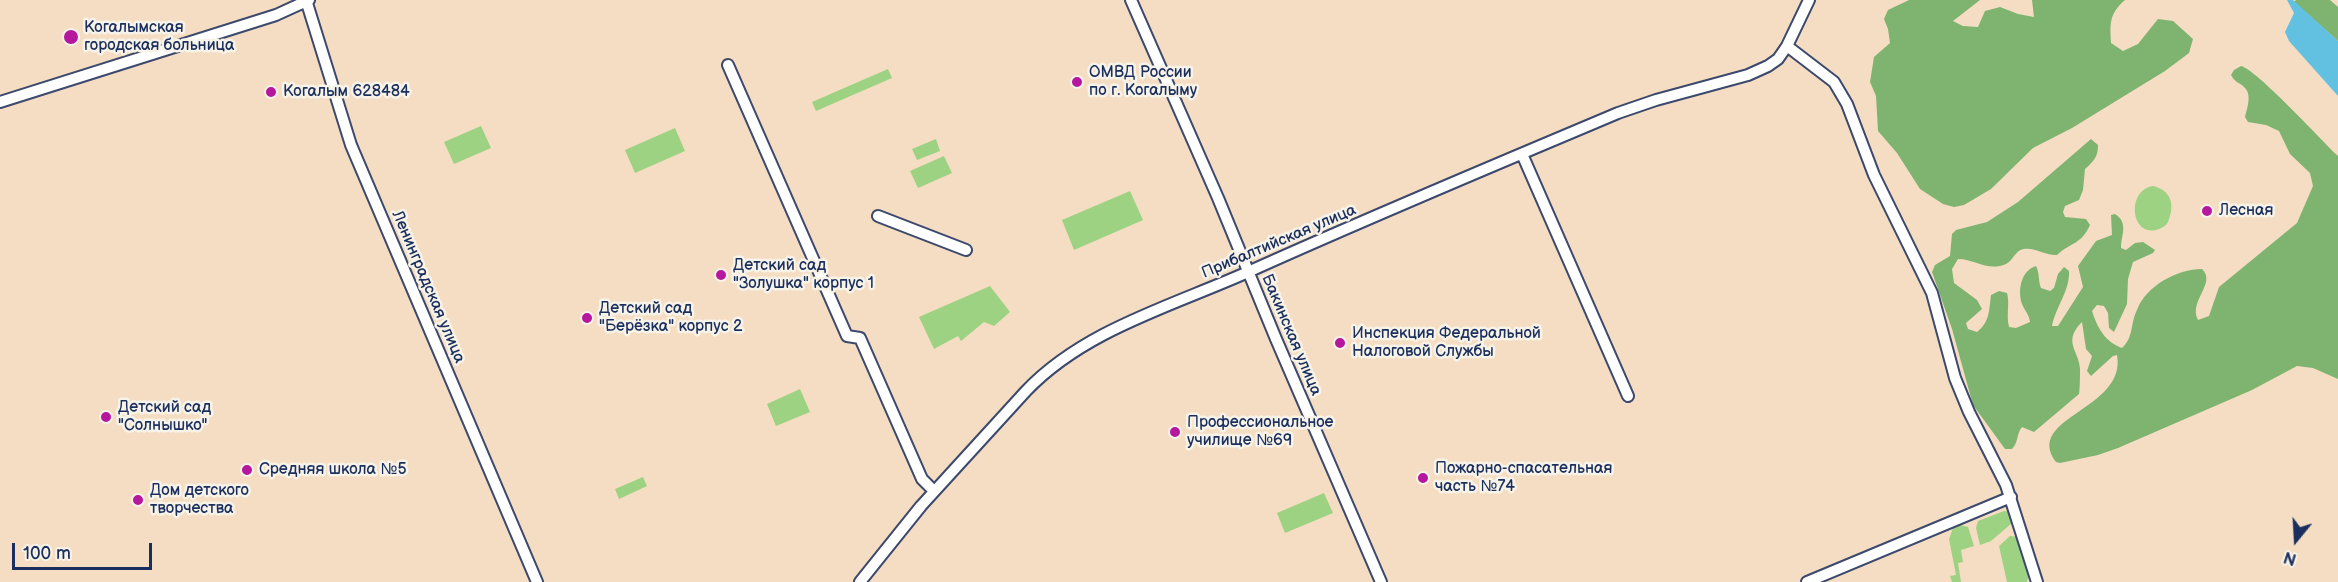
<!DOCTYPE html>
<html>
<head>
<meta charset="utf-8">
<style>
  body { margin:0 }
  #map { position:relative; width:2338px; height:582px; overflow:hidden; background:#f4ddc2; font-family:"Balsamiq Sans",sans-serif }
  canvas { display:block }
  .north { position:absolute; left:2266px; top:510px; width:60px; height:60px; -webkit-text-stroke:4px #f7f3e8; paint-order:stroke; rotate:198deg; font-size:16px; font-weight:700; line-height:24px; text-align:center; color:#1b2f5e }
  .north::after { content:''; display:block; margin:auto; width:21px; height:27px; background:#1b2f5e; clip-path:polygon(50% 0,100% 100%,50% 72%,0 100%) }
  .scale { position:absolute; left:12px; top:543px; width:140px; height:27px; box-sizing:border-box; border:3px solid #1b2f5e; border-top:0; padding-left:8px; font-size:18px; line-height:21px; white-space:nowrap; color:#1b2f5e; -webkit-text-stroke:4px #f7f3e8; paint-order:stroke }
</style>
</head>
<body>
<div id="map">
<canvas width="2338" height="582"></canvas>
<div class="north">N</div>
<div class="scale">100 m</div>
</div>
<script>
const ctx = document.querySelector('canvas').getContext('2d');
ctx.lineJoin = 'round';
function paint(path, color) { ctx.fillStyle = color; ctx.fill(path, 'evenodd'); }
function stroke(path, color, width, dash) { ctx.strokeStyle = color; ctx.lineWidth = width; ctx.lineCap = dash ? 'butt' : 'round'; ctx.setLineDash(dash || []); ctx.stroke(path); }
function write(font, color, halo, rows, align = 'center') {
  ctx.font = font + ' "Balsamiq Sans",sans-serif'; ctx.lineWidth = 5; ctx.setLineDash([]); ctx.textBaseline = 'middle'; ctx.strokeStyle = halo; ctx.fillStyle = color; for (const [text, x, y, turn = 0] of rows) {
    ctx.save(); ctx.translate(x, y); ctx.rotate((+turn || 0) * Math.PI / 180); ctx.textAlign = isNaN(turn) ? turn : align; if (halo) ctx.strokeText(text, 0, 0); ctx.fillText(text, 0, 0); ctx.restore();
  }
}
const green = new Path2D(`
  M888 69 892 78 816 111 812 102Z
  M481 126 491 148 454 164 444 142Z
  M675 128 685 151 635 173 625 150Z
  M936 139 940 151 917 160 912 149Z
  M944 156 952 173 918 188 910 171Z
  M2153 186C2170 190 2175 203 2169 219 2168 224 2164 227 2159 229 2131 240 2125 190 2153 186Z
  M1130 191 1143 220 1074 250 1062 220Z
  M990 286 1010 312 994 326 984 322 961 341 958 336 934 349 919 317Z
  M800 389 810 412 776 426 767 404Z
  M643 477 647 486 619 499 615 489Z
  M1324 493 1333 513 1285 533 1277 513Z
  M2004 511 2010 512 2013 520 2012 523 1991 541 1980 545 1976 528 1978 521Z
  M1960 525 1968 527 1974 546 1961 550 1963 562 1958 563 1961 582H1952L1950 576 1956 575 1949 539 1953 528Z
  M2010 536 2018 537 2029 574 2027 582H2007L1999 546Z`);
const forest = new Path2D(`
  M1909 0H1980L1953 21 1963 26 1978 27 1985 11 2000 7 2018 14 2034 17 2032 0H2125C2109 14 2110 23 2111 43L2123 51 2138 44 2158 19 2173 21 2193 39 2189 53 2165 71 2072 128 2033 148 1991 189 1964 205 1954 207 1943 204 1920 189 1897 153 1878 131 1876 96 1870 82 1874 57 1890 43 1888 29 1884 19 1888 10Z
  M2296 0H2330L2338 7V41L2294 2Z
  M2241 66C2257 70 2321 140 2338 156V379L2313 368 2297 366 2252 390 2118 448 2098 455 2060 463 2056 462C2023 417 2127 410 2117 355L2113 356 2091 376 2087 371 2092 356 2086 349 2082 322C2062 342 2079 350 2080 369 2080 376 2080 387 2079 394L2034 432 2022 427C2016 434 2019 442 2012 449H2005L1973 405 1952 329 1932 272 1935 265 1950 256 1952 234 1956 230 1987 222 2018 202 2091 139 2098 145C2098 157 2094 161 2085 169L2083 190 2079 200 2065 206 2063 212 2065 217 2086 219 2090 225C2081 245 2071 242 2057 255 2046 256 2035 247 2024 249 2015 250 2013 261 2006 264 1988 272 1975 259 1958 259L1952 269 1954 283 1977 300 1982 309 1966 323 1968 329 1977 332C1990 322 1989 310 1991 295L1999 291 2007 293C2010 303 2006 315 2009 327L2016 328 2030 322C2029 314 2025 311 2022 304 2017 289 2022 270 2036 266 2040 274 2038 281 2041 288L2050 291 2054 288 2058 274 2064 267 2069 271C2070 291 2056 306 2052 326H2058L2083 287 2078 266 2096 241 2112 235 2111 215 2115 214C2129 223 2121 235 2121 248L2126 250 2135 243 2143 242 2155 250 2153 253 2133 262 2128 279 2127 304 2114 332 2109 328 2108 313 2104 306 2097 305 2092 311C2097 327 2105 342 2122 348 2134 337 2130 324 2137 310 2146 286 2177 269 2202 269 2217 283 2188 301 2198 320L2209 316 2219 287 2297 223 2313 186 2310 173 2290 154 2279 131 2266 125 2248 122 2245 117C2247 109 2252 95 2245 88 2240 82 2236 84 2231 75L2234 70Z`);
const water = new Path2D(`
  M2287 0H2293L2338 41V96L2289 41 2285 32 2294 13Z`);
const minor = new Path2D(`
  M306 0 351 145 537 582
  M1131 0 1218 198 1276 339 1381 582
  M1787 46 1834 82 1847 104 1874 175 1932 293 1955 378 1969 412 2006 485 2037 582
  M728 65 847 336 860 338 922 479 934 491
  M0 102 276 15 309 0
  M1522 154 1628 396
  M878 216 966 250
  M860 582 921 506 1026 391C1084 330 1172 306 1248 272 1370 217 1495 165 1618 113L1656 100 1748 75 1768 66 1778 59 1787 46 1809 0
  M1807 582 2011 497`);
const markers = [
  [71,37,8,"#b5179e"],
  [1077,82,6,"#b5179e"],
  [271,92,6,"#b5179e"],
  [2207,211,6,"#b5179e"],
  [721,275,6,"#b5179e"],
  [587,318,6,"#b5179e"],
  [1340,343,6,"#b5179e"],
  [106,417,6,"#b5179e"],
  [1175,432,6,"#b5179e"],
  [247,470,6,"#b5179e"],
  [1423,478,6,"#b5179e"],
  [138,500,6,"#b5179e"]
];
const poiNames = [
  ["Когалымская",84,28],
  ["городская больница",84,46],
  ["ОМВД России",1089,73],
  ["по г. Когалыму",1089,91],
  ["Когалым 628484",283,92],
  ["Лесная",2219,211],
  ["Детский сад",733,266],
  ["\"Золушка\" корпус 1",733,284],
  ["Детский сад",599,309],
  ["\"Берёзка\" корпус 2",599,327],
  ["Инспекция Федеральной",1352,334],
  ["Налоговой Службы",1352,352],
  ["Детский сад",118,408],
  ["\"Солнышко\"",118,426],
  ["Профессиональное",1187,423],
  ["училище №69",1187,441],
  ["Пожарно-спасательная",1435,469],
  ["часть №74",1435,487],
  ["Средняя школа №5",259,470],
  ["Дом детского",150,491],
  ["творчества",150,509]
];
const streetNames = [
  ["Прибалтийская улица",1279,242,-23],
  ["Ленинградская улица",428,287,67],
  ["Бакинская улица",1291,335,67]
];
paint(green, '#9dd282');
paint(forest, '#7eb470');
paint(water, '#62c1e0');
stroke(minor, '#3c496d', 14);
stroke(minor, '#fff', 10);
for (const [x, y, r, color] of markers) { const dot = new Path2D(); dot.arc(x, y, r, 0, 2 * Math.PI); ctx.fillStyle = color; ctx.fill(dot); stroke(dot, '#f7f3e8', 2); }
write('16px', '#1b2f5e', '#f7f3e8', poiNames, 'left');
write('16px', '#1b2f5e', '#f7f3e8', streetNames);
</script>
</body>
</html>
